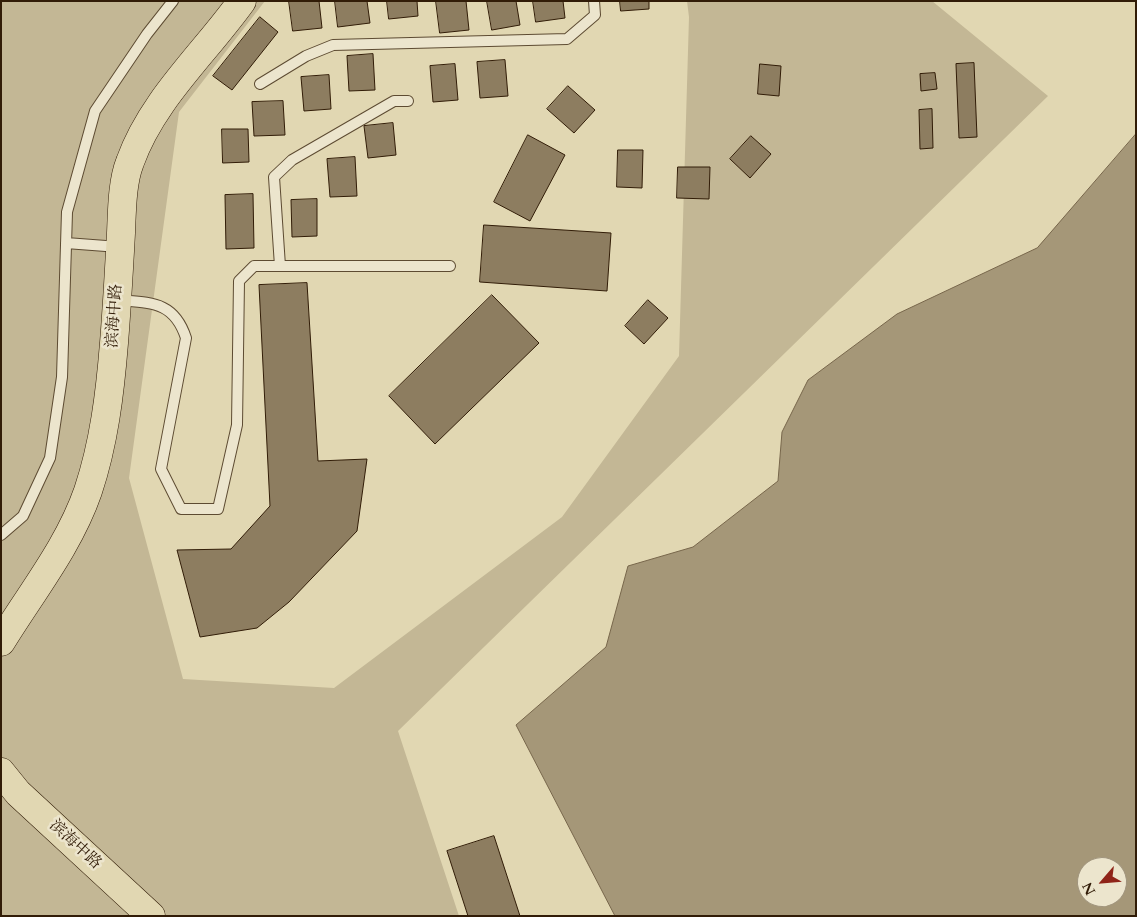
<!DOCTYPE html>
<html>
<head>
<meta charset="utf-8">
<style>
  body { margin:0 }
  #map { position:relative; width:1137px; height:917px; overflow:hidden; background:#e1d7b2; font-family:Cardo,serif }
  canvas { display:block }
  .frame { position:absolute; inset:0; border:2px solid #311c07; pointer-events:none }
  .north { position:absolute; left:1077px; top:857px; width:50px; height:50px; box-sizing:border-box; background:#ece5cd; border:1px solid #a1957e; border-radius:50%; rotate:243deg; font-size:14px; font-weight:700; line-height:20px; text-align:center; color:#311c07 }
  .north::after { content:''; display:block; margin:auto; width:18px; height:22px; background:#8f2418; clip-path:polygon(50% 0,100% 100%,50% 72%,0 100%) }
</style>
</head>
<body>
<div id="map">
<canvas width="1137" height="917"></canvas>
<div class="frame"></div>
<div class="north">N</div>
</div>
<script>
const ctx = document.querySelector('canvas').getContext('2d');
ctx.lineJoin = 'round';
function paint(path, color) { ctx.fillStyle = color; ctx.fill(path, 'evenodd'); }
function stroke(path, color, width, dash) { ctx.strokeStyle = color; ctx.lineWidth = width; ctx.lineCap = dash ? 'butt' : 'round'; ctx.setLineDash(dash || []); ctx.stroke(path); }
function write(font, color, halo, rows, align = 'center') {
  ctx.font = font + ' Cardo,"Noto Serif SC",serif'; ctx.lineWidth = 5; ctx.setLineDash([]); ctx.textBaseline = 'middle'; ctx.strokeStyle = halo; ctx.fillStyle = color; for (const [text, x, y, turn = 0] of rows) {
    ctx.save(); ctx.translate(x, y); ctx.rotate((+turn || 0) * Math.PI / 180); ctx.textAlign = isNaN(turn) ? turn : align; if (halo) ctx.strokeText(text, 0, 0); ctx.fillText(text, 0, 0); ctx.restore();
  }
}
const green = new Path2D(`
  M1 1H265L179 112 129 478 183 679 334 688 562 517 679 356 689 17 687 1H932L1048 96 398 731 459 916H1Z`);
const water = new Path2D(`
  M1136 134V916H615L516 725 606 647 628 566 693 547 778 481 782 432 808 380 897 314 1037 248ZM1087 867H1117V897H1087Z`);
const building = new Path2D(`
  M289 1H319L322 28 293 31Z
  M335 1H367L370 23 338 27Z
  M387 1H417L418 16 389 19Z
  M436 1H466L469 30 440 33Z
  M487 1H516L520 25 492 30Z
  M533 1H563L565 18 536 22Z
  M620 1H649V9L621 11Z
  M260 17 278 32 232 90 213 76Z
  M373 54 375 90 349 91 347 56Z
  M505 60 508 96 480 98 477 62Z
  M974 63 977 137 959 138 956 64Z
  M455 64 458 100 433 102 430 66Z
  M760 64 781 66 779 96 758 94Z
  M935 73 937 89 921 91 920 74Z
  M329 75 331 109 304 111 301 77Z
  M568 86 595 110 574 133 547 109Z
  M283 101 285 135 254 136 252 102Z
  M932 109 933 148 920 149 919 110Z
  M393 123 396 155 368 158 364 126Z
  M222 129H248L249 162 223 163Z
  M528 135 565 155 530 221 494 202Z
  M751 136 771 154 750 178 730 159Z
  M618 150H643L642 188 617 187Z
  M355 157 357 196 330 197 327 159Z
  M678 167H710L709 199 677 198Z
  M253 194 254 248 226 249 225 195Z
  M317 199V236L292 237 291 200Z
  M484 225 611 233 607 291 480 282Z
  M307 283 318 461 367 459 357 531 289 602 257 628 200 637 177 550 231 549 270 506 259 285Z
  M492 295 539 343 435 444 389 396Z
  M648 300 668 318 644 344 625 326Z
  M494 836 520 916H468L447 851Z`);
const lane = new Path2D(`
  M260 84 306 56 333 45 567 39 595 15 594 1
  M66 243 119 247
  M280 266 274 177 292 160 394 101H408
  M117 300C151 303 174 301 186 338L161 469 181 509H218L237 425 239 281 254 266H450
  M1 535 23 516 50 458 62 377 67 212 95 111 147 34 173 1`);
const highway = new Path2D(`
  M1 642C31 593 69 546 88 491 104 443 110 393 114 343 117 306 119 270 121 233 122 211 122 182 130 162 152 100 204 54 242 1
  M1 772 18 793 151 916`);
const streetNames = [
  ["滨海中路",115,316,-86],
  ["滨海中路",75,845,43]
];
paint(green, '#c3b795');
paint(water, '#a59778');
stroke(water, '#77664b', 1);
paint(building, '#8d7d60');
stroke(building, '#311c07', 1);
stroke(lane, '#5d4b32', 12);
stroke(highway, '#311c07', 29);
stroke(lane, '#ece5cd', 10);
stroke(highway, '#e1d7b2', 28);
write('16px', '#311c07', '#ece5cd', streetNames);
</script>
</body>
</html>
